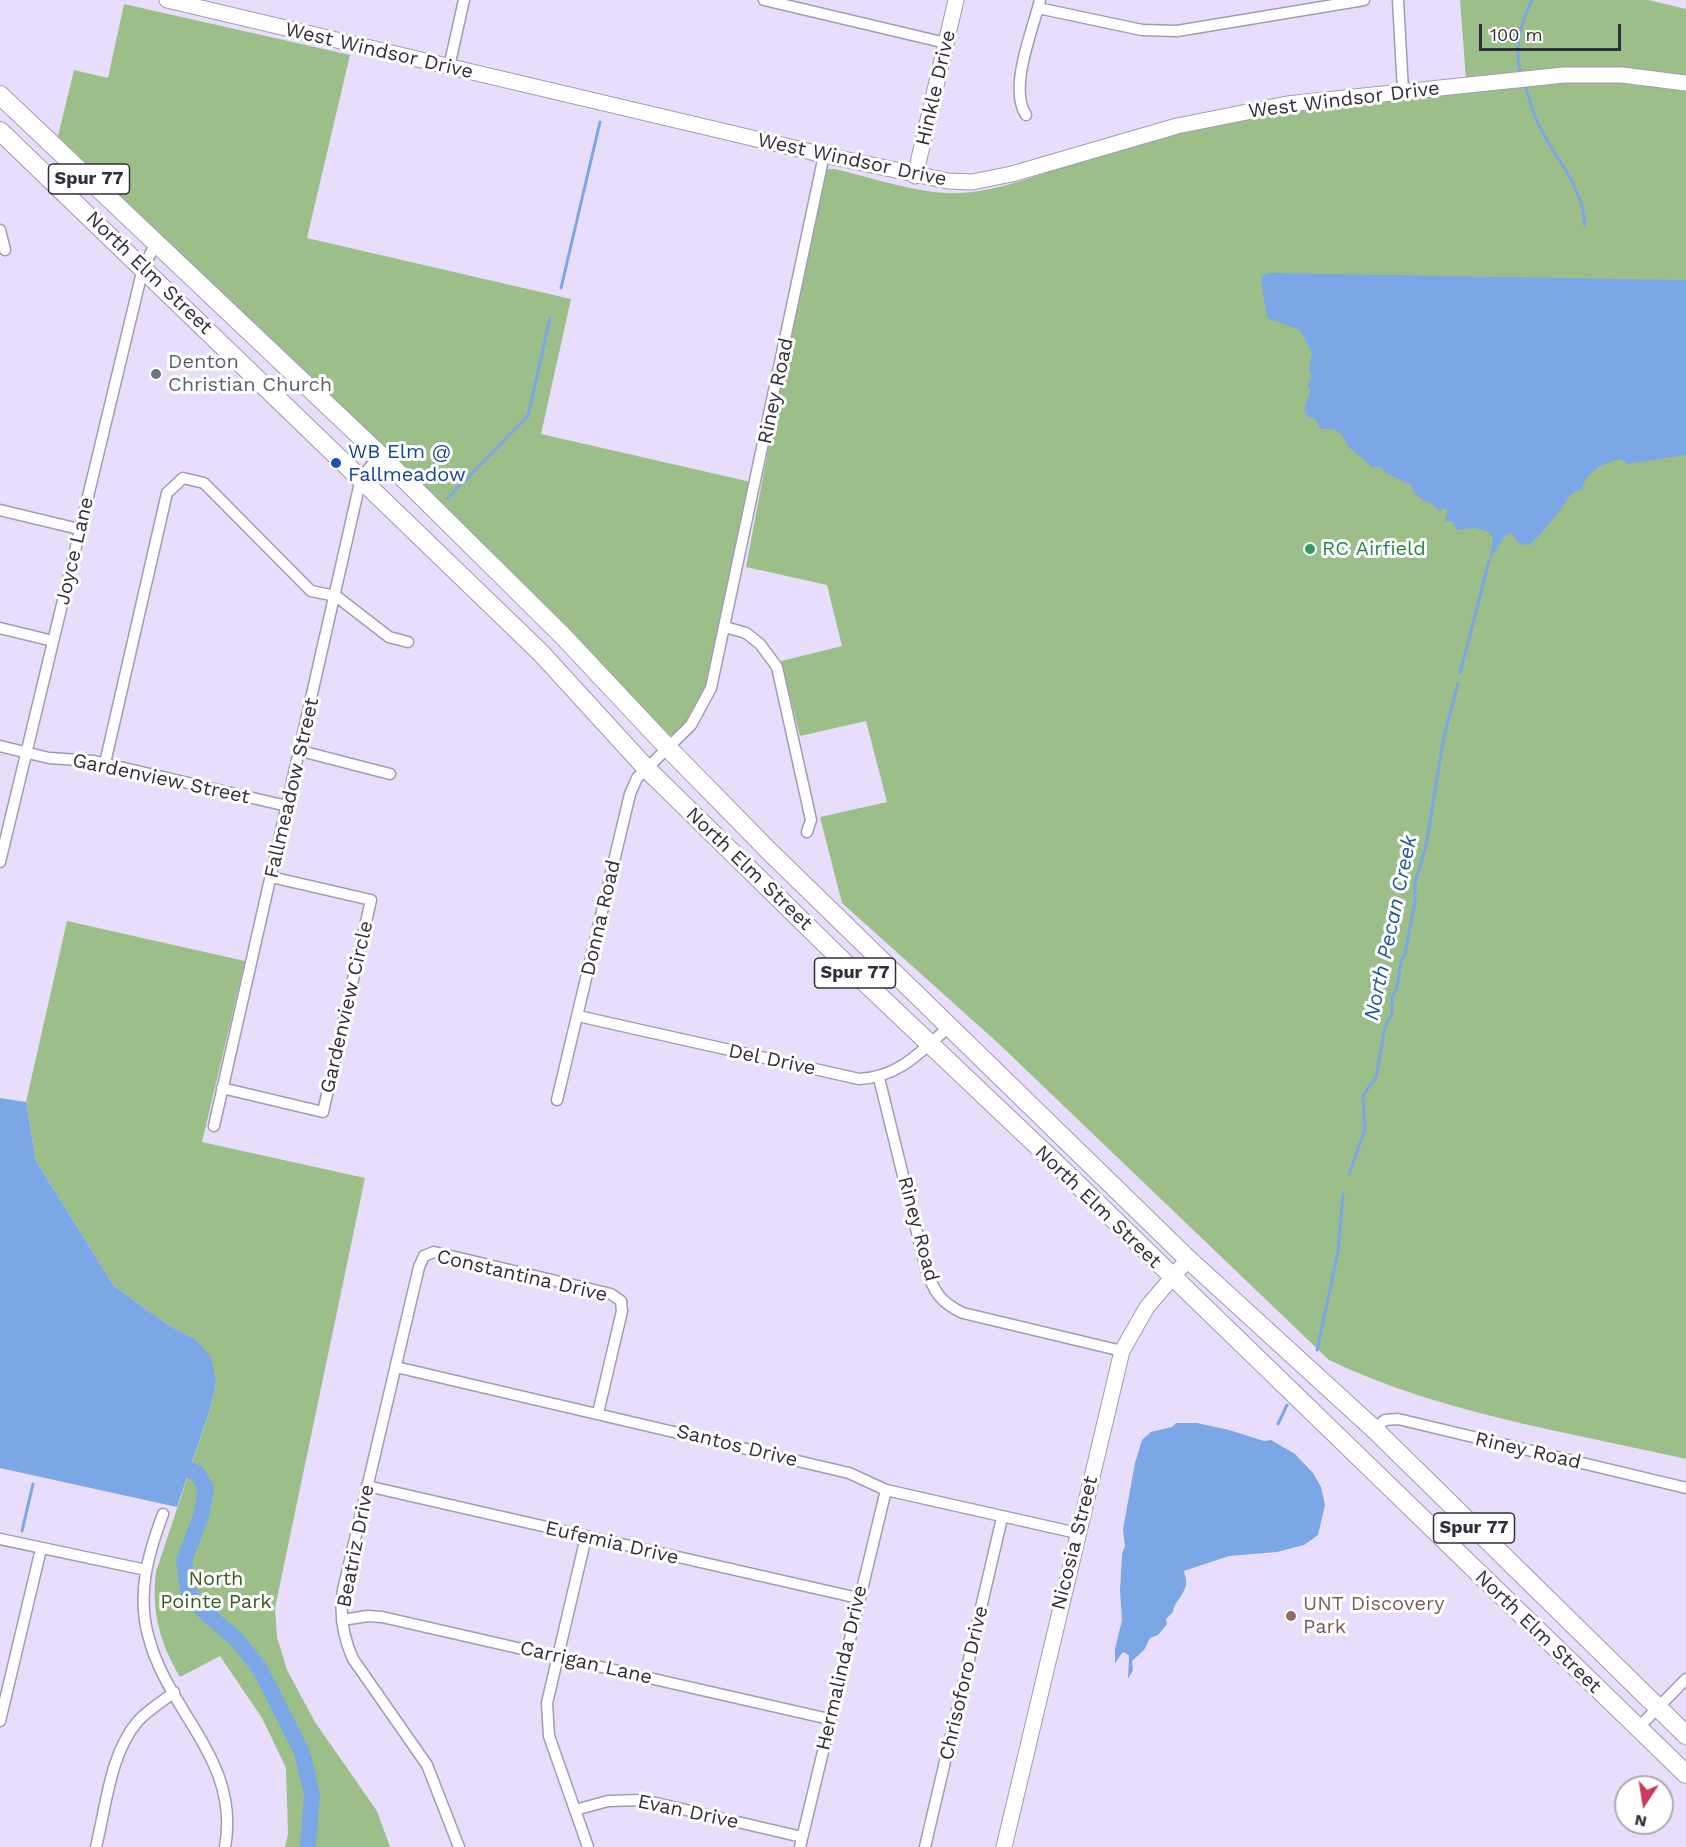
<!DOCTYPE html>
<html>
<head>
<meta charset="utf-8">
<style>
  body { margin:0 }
  #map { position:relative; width:1686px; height:1847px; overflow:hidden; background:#e8defb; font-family:"Work Sans",sans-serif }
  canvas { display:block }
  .north { position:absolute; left:1614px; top:1775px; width:60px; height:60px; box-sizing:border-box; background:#fff; border:2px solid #adabb0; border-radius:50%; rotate:192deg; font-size:16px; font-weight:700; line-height:24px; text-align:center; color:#322e39 }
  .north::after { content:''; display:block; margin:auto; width:21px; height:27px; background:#cb3b59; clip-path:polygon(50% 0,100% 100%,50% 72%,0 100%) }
  .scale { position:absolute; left:1479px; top:24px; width:142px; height:27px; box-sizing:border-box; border:3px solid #322e39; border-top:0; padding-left:8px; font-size:18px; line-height:21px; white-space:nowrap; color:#322e39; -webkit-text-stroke:4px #fff; paint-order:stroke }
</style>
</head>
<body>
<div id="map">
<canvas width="1686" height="1847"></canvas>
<div class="north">N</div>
<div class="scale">100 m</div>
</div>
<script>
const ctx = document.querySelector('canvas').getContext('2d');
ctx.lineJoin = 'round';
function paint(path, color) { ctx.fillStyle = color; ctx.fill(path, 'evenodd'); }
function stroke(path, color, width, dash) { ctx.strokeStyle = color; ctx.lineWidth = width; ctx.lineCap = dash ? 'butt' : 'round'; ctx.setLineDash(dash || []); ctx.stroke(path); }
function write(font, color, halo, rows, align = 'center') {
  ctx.font = font + ' "Work Sans",sans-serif'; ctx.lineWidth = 6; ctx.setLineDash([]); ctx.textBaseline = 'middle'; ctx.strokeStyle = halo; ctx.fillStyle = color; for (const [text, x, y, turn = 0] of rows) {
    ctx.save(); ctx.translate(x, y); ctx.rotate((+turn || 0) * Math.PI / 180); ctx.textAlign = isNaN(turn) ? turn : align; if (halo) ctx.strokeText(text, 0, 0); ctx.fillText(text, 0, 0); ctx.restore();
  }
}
const green = new Path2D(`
  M1460 0H1648L1686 9V1459C1568 1432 1439 1413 1329 1360L998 1043 842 903 820 817 887 802 866 721 800 736 781 661 842 646 827 585 746 567 821 169H835C873 178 922 195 960 193 1016 190 1068 161 1122 147 1235 117 1351 99 1466 79Z
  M124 4 350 55 307 238 571 299 541 434 751 482 709 679 694 715 676 735 667 736 366 434 58 136 74 70 108 78Z
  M67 921 245 961 202 1142 365 1178 275 1608 277 1637 287 1670 315 1722 377 1811 390 1847H285L288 1834 286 1768 262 1718 220 1656 180 1677C160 1643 151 1611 156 1572L211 1406 216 1382 196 1340 167 1324 114 1286 36 1161 26 1102Z`);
const water = new Path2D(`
  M1269 273 1686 280V455L1628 464 1621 459C1602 464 1588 470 1582 489L1571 494C1566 503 1537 541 1529 545L1520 544 1511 533 1505 536 1489 561 1493 538 1489 532 1475 528 1457 530 1452 521H1444L1448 511 1445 508 1439 511C1430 499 1416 502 1411 485L1388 474 1381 467H1371C1366 460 1360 457 1353 451 1342 442 1346 426 1320 429L1315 419 1307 416 1304 409 1311 390 1307 386 1312 376 1309 368 1312 352 1300 330 1267 318 1261 281 1263 275Z
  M0 1098 26 1102 36 1161 114 1286 167 1324 196 1340 211 1357 216 1382 211 1406 177 1507 0 1468Z
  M1176 1423H1197L1229 1430 1264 1441 1271 1440 1295 1454 1313 1473 1321 1487 1325 1505 1318 1535 1304 1545 1277 1552 1229 1556 1184 1571C1184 1574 1186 1577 1186 1580 1188 1592 1174 1601 1173 1612L1166 1619 1167 1624 1158 1635 1150 1638 1144 1650 1132 1661 1133 1670 1128 1679 1129 1655 1123 1652 1115 1663V1649L1122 1620 1120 1591 1122 1554 1125 1546 1123 1529 1135 1463 1142 1440 1151 1432 1172 1427Z`);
const stream = new Path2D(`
  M1520 71C1514 47 1521 22 1532 0
  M1525 85C1530 101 1534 118 1543 133 1560 165 1583 188 1585 226
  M561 288 600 122
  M448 498 528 416 550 318
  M1460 673 1489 561
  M1349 1174 1365 1129 1363 1095 1376 1077 1385 1027 1392 1014V996L1397 988 1401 961 1405 954 1415 901V882L1426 846 1444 736 1458 683
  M1317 1350 1338 1252 1343 1194
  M1278 1424 1287 1405
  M22 1531 33 1484`);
const river = new Path2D(`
  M169 1460 197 1473 206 1488 201 1516 184 1561 188 1589 197 1605 237 1640 260 1669 302 1752 312 1794 308 1847`);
const street = new Path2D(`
  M764 0 946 43
  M1398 0 1403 91
  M1038 8 1142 30 1177 31 1364 0
  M449 67 464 0
  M1026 115C1008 88 1033 30 1040 0
  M0 230 5 250
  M0 510 79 529
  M725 627 746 633 760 644 777 667 811 820 807 832
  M0 628 53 641
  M0 746 49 758 94 761 287 806
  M301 751 390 774
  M105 763 167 493 183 478 204 483 311 591 336 596 389 637 408 642
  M0 862 143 268 157 241
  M578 1016 859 1079C900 1077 921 1051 950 1026
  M879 1078 926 1269C934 1292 941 1303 963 1313L1122 1351
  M222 1088 323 1112 371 900 271 877
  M557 1100 630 794 637 778 691 725 711 688 824 155
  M214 1126 361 478 380 455
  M396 1367 849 1473 886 1490 1077 1533
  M1374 1429 1385 1420 1398 1419 1686 1488
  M367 1486 858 1598
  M163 1514C148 1554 137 1593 148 1635 167 1712 241 1760 225 1847
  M586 1537 547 1703 549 1736 588 1847
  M0 1539 146 1570
  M342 1620 368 1616 382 1617 829 1719
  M0 1721 41 1549
  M1638 1728 1686 1679
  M575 1810 608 1801 643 1800 802 1837
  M96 1847C106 1807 110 1753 138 1721 148 1710 162 1702 174 1692
  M459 1847 427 1765 353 1659C343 1637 339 1615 343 1590L419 1267 424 1256 434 1252 611 1294 621 1301 622 1311 598 1413
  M800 1847 886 1490
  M925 1847 1002 1518`);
const secondary = new Path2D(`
  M167 0 824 155 948 181 972 182 1012 174 1177 126 1287 104 1564 75H1622L1686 83
  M915 176 956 0
  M1004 1847 1122 1351 1147 1307 1188 1259`);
const primary = new Path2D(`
  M0 95 380 455 562 635 669 749 770 852 1188 1259 1374 1429 1686 1735
  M0 131 541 653 647 769 853 971 1067 1174 1686 1774`);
const markers = [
  [156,374,6,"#6b7280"],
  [336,463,6,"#1a4fb4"],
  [1310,549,6,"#2e9e5b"],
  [1291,1616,6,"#8d6e63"]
];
const shields = [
  [89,179,81],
  [855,973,81],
  [1474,1528,81]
];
const shieldNames = [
  ["Spur 77",89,179],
  ["Spur 77",855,973],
  ["Spur 77",1474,1528]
];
const streetNames = [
  ["West Windsor Drive",379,51,13],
  ["Hinkle Drive",936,88,-77],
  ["West Windsor Drive",1344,100,-7],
  ["West Windsor Drive",852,160,12],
  ["North Elm Street",149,273,44],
  ["Riney Road",776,391,-78],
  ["Joyce Lane",75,551,-77],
  ["Gardenview Street",161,779,12],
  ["Fallmeadow Street",292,788,-77],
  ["North Elm Street",749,869,44],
  ["Donna Road",601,918,-77],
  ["Gardenview Circle",347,1007,-77],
  ["Del Drive",772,1060,12],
  ["North Elm Street",1098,1207,44],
  ["Riney Road",918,1229,75],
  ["Constantina Drive",522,1276,13],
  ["Santos Drive",737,1446,14],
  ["Riney Road",1528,1451,13],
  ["Eufemia Drive",612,1543,13],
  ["Nicosia Street",1075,1543,-76],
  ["Beatriz Drive",356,1546,-79],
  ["North Elm Street",1538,1632,44],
  ["Carrigan Lane",586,1663,13],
  ["Hermalinda Drive",842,1668,-77],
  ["Chrisoforo Drive",964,1683,-77],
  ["Evan Drive",688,1812,12]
];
const worshipNames = [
  ["Denton",168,362],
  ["Christian Church",168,385]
];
const transitNames = [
  ["WB Elm @",348,452],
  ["Fallmeadow",348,475]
];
const leisureNames = [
  ["RC Airfield",1322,549]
];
const parkNames = [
  ["North",216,1579],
  ["Pointe Park",216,1602]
];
const educationNames = [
  ["UNT Discovery",1303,1604],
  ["Park",1303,1627]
];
const waterNames = [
  ["North Pecan Creek",1391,928,-78]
];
paint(green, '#9cbf8a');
paint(water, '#7ba7e6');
stroke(stream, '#7ba7e6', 3);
stroke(river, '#7ba7e6', 16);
stroke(street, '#a39ab5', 13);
stroke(secondary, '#a39ab5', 17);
stroke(primary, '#a39ab5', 20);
stroke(street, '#fff', 10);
stroke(secondary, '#fff', 15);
stroke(primary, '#fff', 18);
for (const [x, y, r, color] of markers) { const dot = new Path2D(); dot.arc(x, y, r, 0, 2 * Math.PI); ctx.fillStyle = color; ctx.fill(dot); stroke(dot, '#fff', 2); }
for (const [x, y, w] of shields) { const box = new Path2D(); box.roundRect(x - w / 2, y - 15, w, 30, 4.5); ctx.fillStyle = '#fff'; ctx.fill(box); stroke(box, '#322e39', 1.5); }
write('bold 18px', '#322e39', null, shieldNames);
write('20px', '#322e39', '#fff', streetNames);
write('20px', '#5b616d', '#fff', worshipNames, 'left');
write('20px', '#164399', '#fff', transitNames, 'left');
write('20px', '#27864d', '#fff', leisureNames, 'left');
write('20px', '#365e1a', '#fff', parkNames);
write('20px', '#785e54', '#fff', educationNames, 'left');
write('italic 21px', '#1e559f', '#fff', waterNames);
</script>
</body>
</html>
